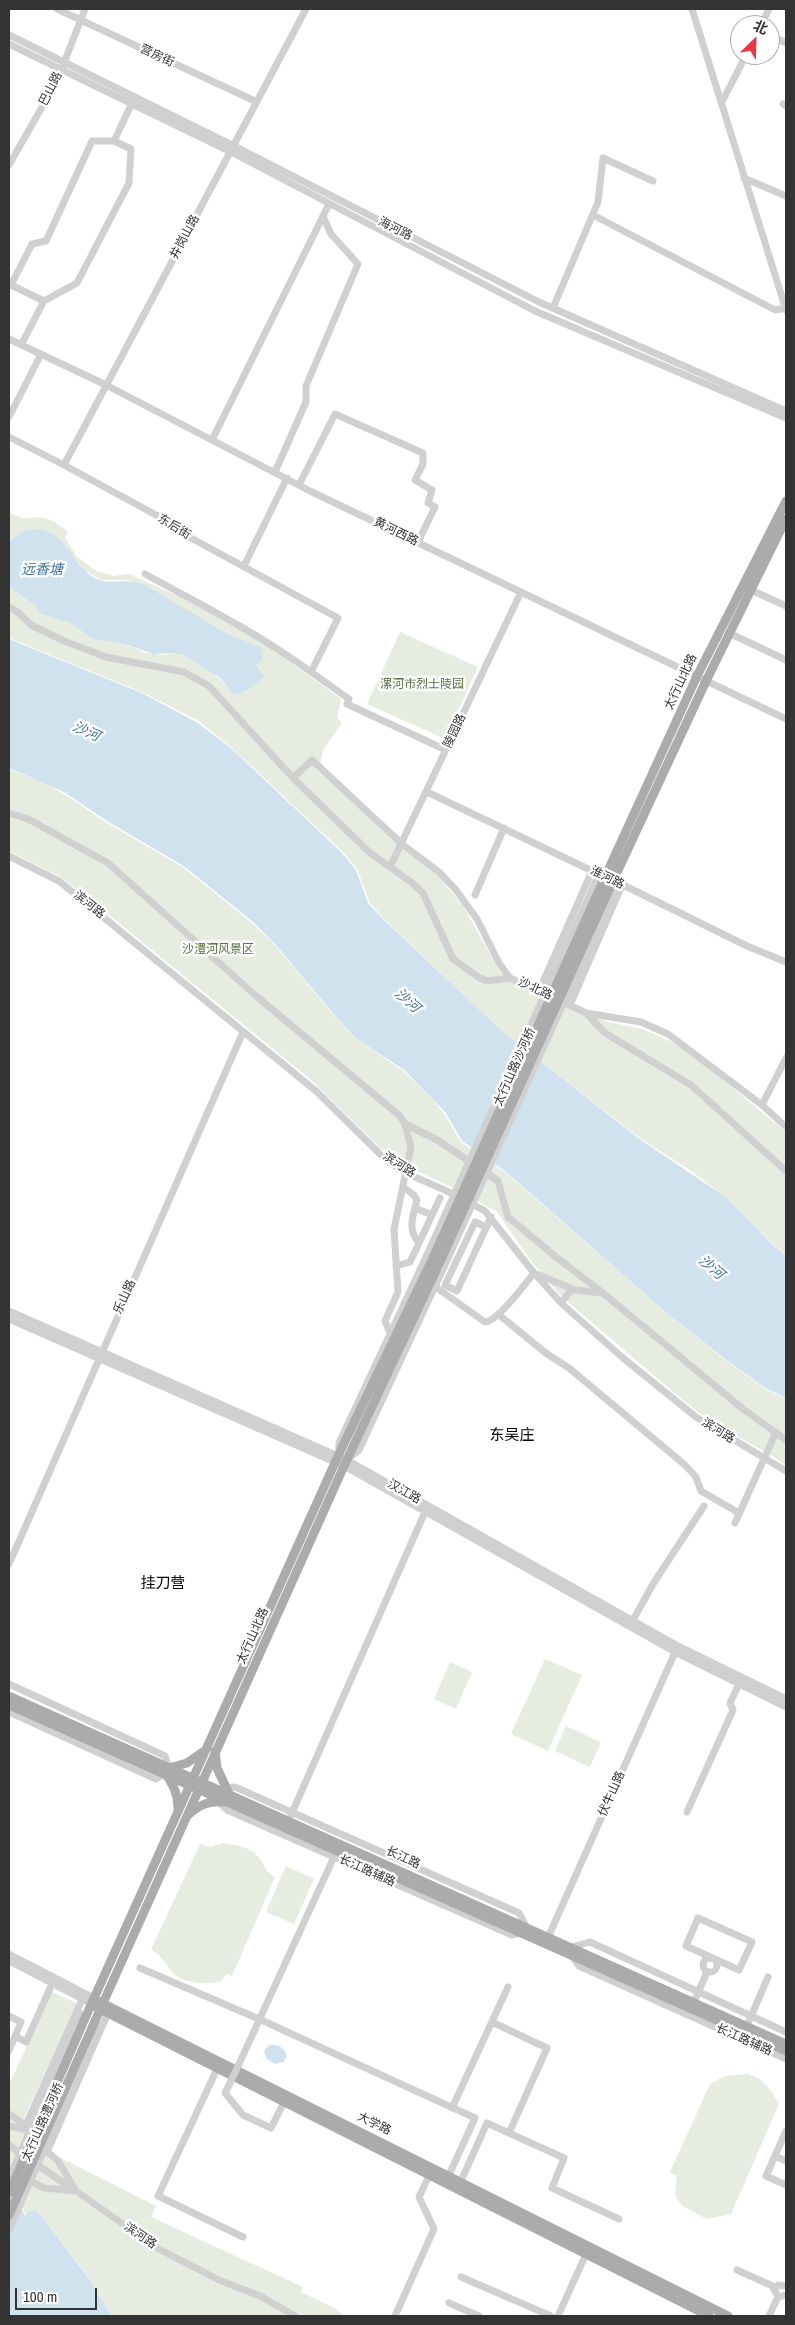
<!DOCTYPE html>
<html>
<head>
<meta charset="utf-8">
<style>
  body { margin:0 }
  #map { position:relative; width:795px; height:2325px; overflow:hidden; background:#fff; font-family:"Archivo Narrow","Noto Sans SC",sans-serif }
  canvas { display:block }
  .frame { position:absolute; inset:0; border:10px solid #333; pointer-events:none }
  .north { position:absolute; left:730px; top:15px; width:50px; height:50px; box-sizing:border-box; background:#fff; border:1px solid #adadad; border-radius:50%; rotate:24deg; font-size:14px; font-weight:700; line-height:20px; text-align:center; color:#333 }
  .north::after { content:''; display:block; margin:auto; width:18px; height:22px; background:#e63946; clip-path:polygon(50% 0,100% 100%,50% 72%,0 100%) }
  .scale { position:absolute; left:15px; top:2288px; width:82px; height:22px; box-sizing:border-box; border:2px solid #333; border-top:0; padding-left:6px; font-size:15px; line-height:18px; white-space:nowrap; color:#333; -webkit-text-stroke:4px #fff; paint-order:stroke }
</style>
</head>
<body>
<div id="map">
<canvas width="795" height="2325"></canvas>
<div class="frame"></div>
<div class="north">北</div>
<div class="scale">100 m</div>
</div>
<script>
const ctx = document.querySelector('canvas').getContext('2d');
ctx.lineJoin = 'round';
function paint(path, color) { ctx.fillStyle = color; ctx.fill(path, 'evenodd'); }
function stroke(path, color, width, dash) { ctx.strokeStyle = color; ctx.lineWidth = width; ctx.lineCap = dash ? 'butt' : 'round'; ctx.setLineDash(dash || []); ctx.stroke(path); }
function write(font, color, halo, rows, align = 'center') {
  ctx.font = font + ' "Archivo Narrow","Noto Sans SC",sans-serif'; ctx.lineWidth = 5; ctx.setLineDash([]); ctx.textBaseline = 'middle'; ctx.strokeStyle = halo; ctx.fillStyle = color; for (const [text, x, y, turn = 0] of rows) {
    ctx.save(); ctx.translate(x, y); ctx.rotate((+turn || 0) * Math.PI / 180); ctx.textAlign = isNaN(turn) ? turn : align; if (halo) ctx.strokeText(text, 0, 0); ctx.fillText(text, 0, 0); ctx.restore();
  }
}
const green = new Path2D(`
  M9 512C29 523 24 516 43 518 51 518 61 527 68 531L65 538 77 557 95 570 113 576 129 574 183 598 260 640 341 699 337 718 342 723 323 750 319 769 391 838 436 874 463 906 499 970 510 982 553 1002 609 1022 642 1029 683 1047 786 1132V1254L775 1246 727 1198 690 1170 638 1137 500 1029 383 918 370 903 357 869 343 852 233 749 199 721 144 693 9 638V587L37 607 38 613 70 623 93 639 125 644 143 652 162 655 172 653 184 655 211 671 229 689 260 669 257 665 260 647 226 633 130 580H101L84 570 65 545 13 538 9 541Z
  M400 632 478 667 445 739 367 704Z
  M9 769 46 784 69 797 104 821 184 868 252 923 274 944 336 1018 357 1039 403 1071 430 1097 443 1112 461 1142 505 1172 661 1308 720 1356 765 1389 786 1399V1466L776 1458 710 1421 684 1401 561 1296 531 1261 497 1212 466 1194 404 1165 379 1147 310 1079 87 897 59 876 9 851Z
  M545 1659 582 1675 548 1751 511 1734Z
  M450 1662 472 1672 456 1709 434 1699Z
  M566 1726 601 1742 590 1767 555 1751Z
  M222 1843C237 1845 254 1847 262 1862 266 1870 267 1872 275 1877L232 1976 226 1974C223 1981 218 1983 210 1983 197 1984 178 1981 170 1970 164 1961 161 1955 151 1950L200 1844 211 1847Z
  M286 1866 314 1879 294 1924 266 1912Z
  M52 1992 76 2003V2007L24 2118H19L9 2110V2085Z
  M748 2074C764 2079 771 2090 779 2104L731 2214 707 2219 682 2206 675 2195 677 2176 670 2172 710 2084 725 2076Z
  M9 2116C26 2127 32 2152 55 2155L156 2206 151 2217 303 2287 301 2292 336 2309 344 2316H112L90 2279 37 2210 31 2211 26 2216 20 2200 9 2194Z`);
const water = new Path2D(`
  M26 530C33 530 43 528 49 532 71 542 76 572 100 580 112 584 126 578 143 584L226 633 261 647 262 659 257 665 264 677 249 689 234 695 219 677 184 655 172 653 153 654 125 644 93 639 70 623 38 613 37 607 9 587V541Z
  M9 639 144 694 198 723 232 749 342 853 356 870 368 903 383 919 499 1028 638 1138 727 1198 774 1246 786 1255V1398L765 1388 721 1356 661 1308 505 1171 462 1141 445 1112 404 1070 357 1039 337 1018 275 944 253 922 185 867 107 821 64 792 9 768Z
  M269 2045C277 2044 284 2047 287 2055L284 2062 275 2064 267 2059 264 2051Z
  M9 2194 19 2200 25 2216 31 2211 37 2210 90 2280 112 2316H9Z`);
const minor = new Path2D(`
  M57 9 257 102
  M692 9 786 310
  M761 25 769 9
  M9 35 234 146 539 302 786 411
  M770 35 786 43
  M9 44 231 152 535 311 786 418
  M722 102 746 55
  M783 104 786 106
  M114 141 133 101
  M9 165 50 93 64 63 85 9
  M744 178 786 196
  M593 215 775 310 786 308
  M553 308 598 202 603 158 653 181
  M9 339 106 385 310 491 786 719
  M21 345 44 301 77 283 129 183 131 149 114 141H92L46 241 32 244 11 285 44 301
  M9 417 41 354
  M9 437 64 465 156 515 182 533 338 618 311 672 349 699 347 704 446 750
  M212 440 329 204
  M64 465 306 9
  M275 472 306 402V386L358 264 331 234 323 216
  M299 485 335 414 423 453V464L415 480 432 490 428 503 435 507 418 542
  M244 566 287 478
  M145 574C202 605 259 634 311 672
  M747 588 786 606
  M9 607 19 613 31 625 64 641 106 657 184 672 209 686 293 778 370 853 411 882 423 893 453 959 478 977 487 981 510 978
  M729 633 786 660
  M293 778 312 760 402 844 439 872 456 890 477 919 499 963 510 978 549 996
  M427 792 603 876
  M9 813 28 819 108 863 255 995 400 1116 405 1124 411 1147 394 1229 398 1292 385 1321 393 1340
  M9 856 59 881 316 1091 387 1161 406 1173 458 1196
  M390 867 521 592
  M613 880 747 946 786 962
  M475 895 504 828
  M539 991 592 871
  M559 1000 586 1013 641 1022 668 1034 762 1105 786 1127
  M570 1005 622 885
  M586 1013 605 1033 691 1085 786 1171
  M762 1105 786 1058
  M405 1124 439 1141 473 1164
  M482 1170 498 1181 508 1217 556 1257 603 1293
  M467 1201 485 1211 534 1273 561 1303 623 1358 696 1417 786 1471
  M415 1208 432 1215
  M486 1227 475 1222 445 1285 457 1291 491 1217
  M419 1243 440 1198
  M396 1266 410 1262 419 1243C407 1230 413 1216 417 1200L414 1195 403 1187
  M430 1283 485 1322C497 1322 525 1284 534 1273L575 1290 603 1293 743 1409 786 1440
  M561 1303 572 1289
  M9 1311 347 1460 678 1646 786 1699
  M498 1314 547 1354 569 1368 685 1465 696 1477 701 1491 739 1513
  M9 1319 344 1466 675 1652 786 1707
  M339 1452V1443L426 1257
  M349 1458 359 1450 444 1267
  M735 1523 776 1432
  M9 1564 243 1032
  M633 1620 653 1584 704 1506
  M9 1684 165 1756 169 1768
  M9 1712 156 1779 165 1774
  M221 1789 235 1787 519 1913 526 1926
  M217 1800 227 1810 512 1935 523 1933
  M687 1812 733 1710 730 1703 739 1684
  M291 1815 425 1512
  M698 1918 752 1942 739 1970 686 1946Z
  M546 1942 677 1648
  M572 1947 590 1942 786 2032
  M9 1954 94 1998
  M572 1956 579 1966 786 2059
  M703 1965a7 7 0 1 1 14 0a7 7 0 1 1-14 0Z
  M9 1961 86 2001
  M140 1968 259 2019 475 2118 449 2175
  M694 2002 707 1972
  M9 2016 21 2022 9 2051
  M492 2022 547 2048 509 2133
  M747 2026 768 1977
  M15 2036 26 2042 52 1984
  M239 2064 334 1857
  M217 2069 158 2196 243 2237
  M229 2085 225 2093 243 2115 271 2128 284 2102
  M452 2108 508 1987
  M9 2114 26 2125
  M9 2126 24 2129 32 2138
  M24 2129 82 2000
  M786 2131 766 2176 786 2185
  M9 2145 25 2157
  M40 2145 58 2161 76 2191 157 2248 219 2280 260 2296 295 2316
  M47 2152 108 2013
  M775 2156 786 2161
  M33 2162 74 2190
  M26 2179 44 2188 76 2191
  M461 2181 487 2123 564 2158 552 2188 619 2219
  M737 2270 775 2287
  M461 2277 551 2316
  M786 2286 778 2285 774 2290 779 2297 786 2295
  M449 2303 479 2316
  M395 2316 434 2229 419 2197 429 2176
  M558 2316 586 2254
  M769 2316 778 2297`);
const major = new Path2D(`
  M605 877 697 676 786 501
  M613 881 706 681 786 519
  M9 1696 786 2044
  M9 1705 786 2051
  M215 1751 217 1768 230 1796
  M169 1768 187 1763 203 1752
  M166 1774C173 1785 178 1794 178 1808
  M188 1815C199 1805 208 1801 223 1802
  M98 2001 728 2316
  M96 2007 709 2316
  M86 2016 338 1456 432 1260
  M95 2021 344 1466 439 1264`);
const minorBridge = new Path2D(`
  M426 1257 599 874
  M444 1267 618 883
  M229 2085 239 2064
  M9 2179 81 2014
  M9 2230 99 2023`);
const majorBridge = new Path2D(`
  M432 1260 605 877
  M439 1264 613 881
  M9 2193 86 2016
  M9 2215 95 2021`);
const streetNames = [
  ["营房街",157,56,25],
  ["巴山路",51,89,-63],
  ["海河路",395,229,27],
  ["井岗山路",185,237,-62],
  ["东后街",174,527,32],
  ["黄河西路",396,532,26],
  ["太行山北路",681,682,-65],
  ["陵园路",455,731,-65],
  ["淮河路",607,878,26],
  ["滨河路",89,905,39],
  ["沙北路",535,989,25],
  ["太行山路沙河桥",515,1067,-66],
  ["滨河路",399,1165,33],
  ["乐山路",125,1297,-66],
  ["滨河路",718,1431,32],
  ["汉江路",404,1492,29],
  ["太行山北路",253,1636,-66],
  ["伏牛山路",612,1794,-66],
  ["长江路",403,1858,24],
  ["长江路辅路",367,1871,24],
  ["长江路辅路",744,2040,24],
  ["太行山路澧河桥",43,2122,-66],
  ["大学路",374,2124,26],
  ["滨河路",140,2236,34]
];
const parkNames = [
  ["漯河市烈士陵园",422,685],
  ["沙澧河风景区",218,950]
];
const waterNames = [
  ["远香塘",42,570],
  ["沙河",86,732,24],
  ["沙河",407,1001,42],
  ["沙河",711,1268,40]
];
const quarterNames = [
  ["东吴庄",512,1436],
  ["挂刀营",163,1584]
];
paint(green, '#e6ecdf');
paint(water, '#cfe2ee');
stroke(minor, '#d0d0d0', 7);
stroke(major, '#ababab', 9);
stroke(minorBridge, '#d0d0d0', 7);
stroke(majorBridge, '#ababab', 9);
write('12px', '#333', '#fff', streetNames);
write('12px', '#56703f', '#fff', parkNames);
write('italic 14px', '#3f7597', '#fff', waterNames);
write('15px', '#000', '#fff', quarterNames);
</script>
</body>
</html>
